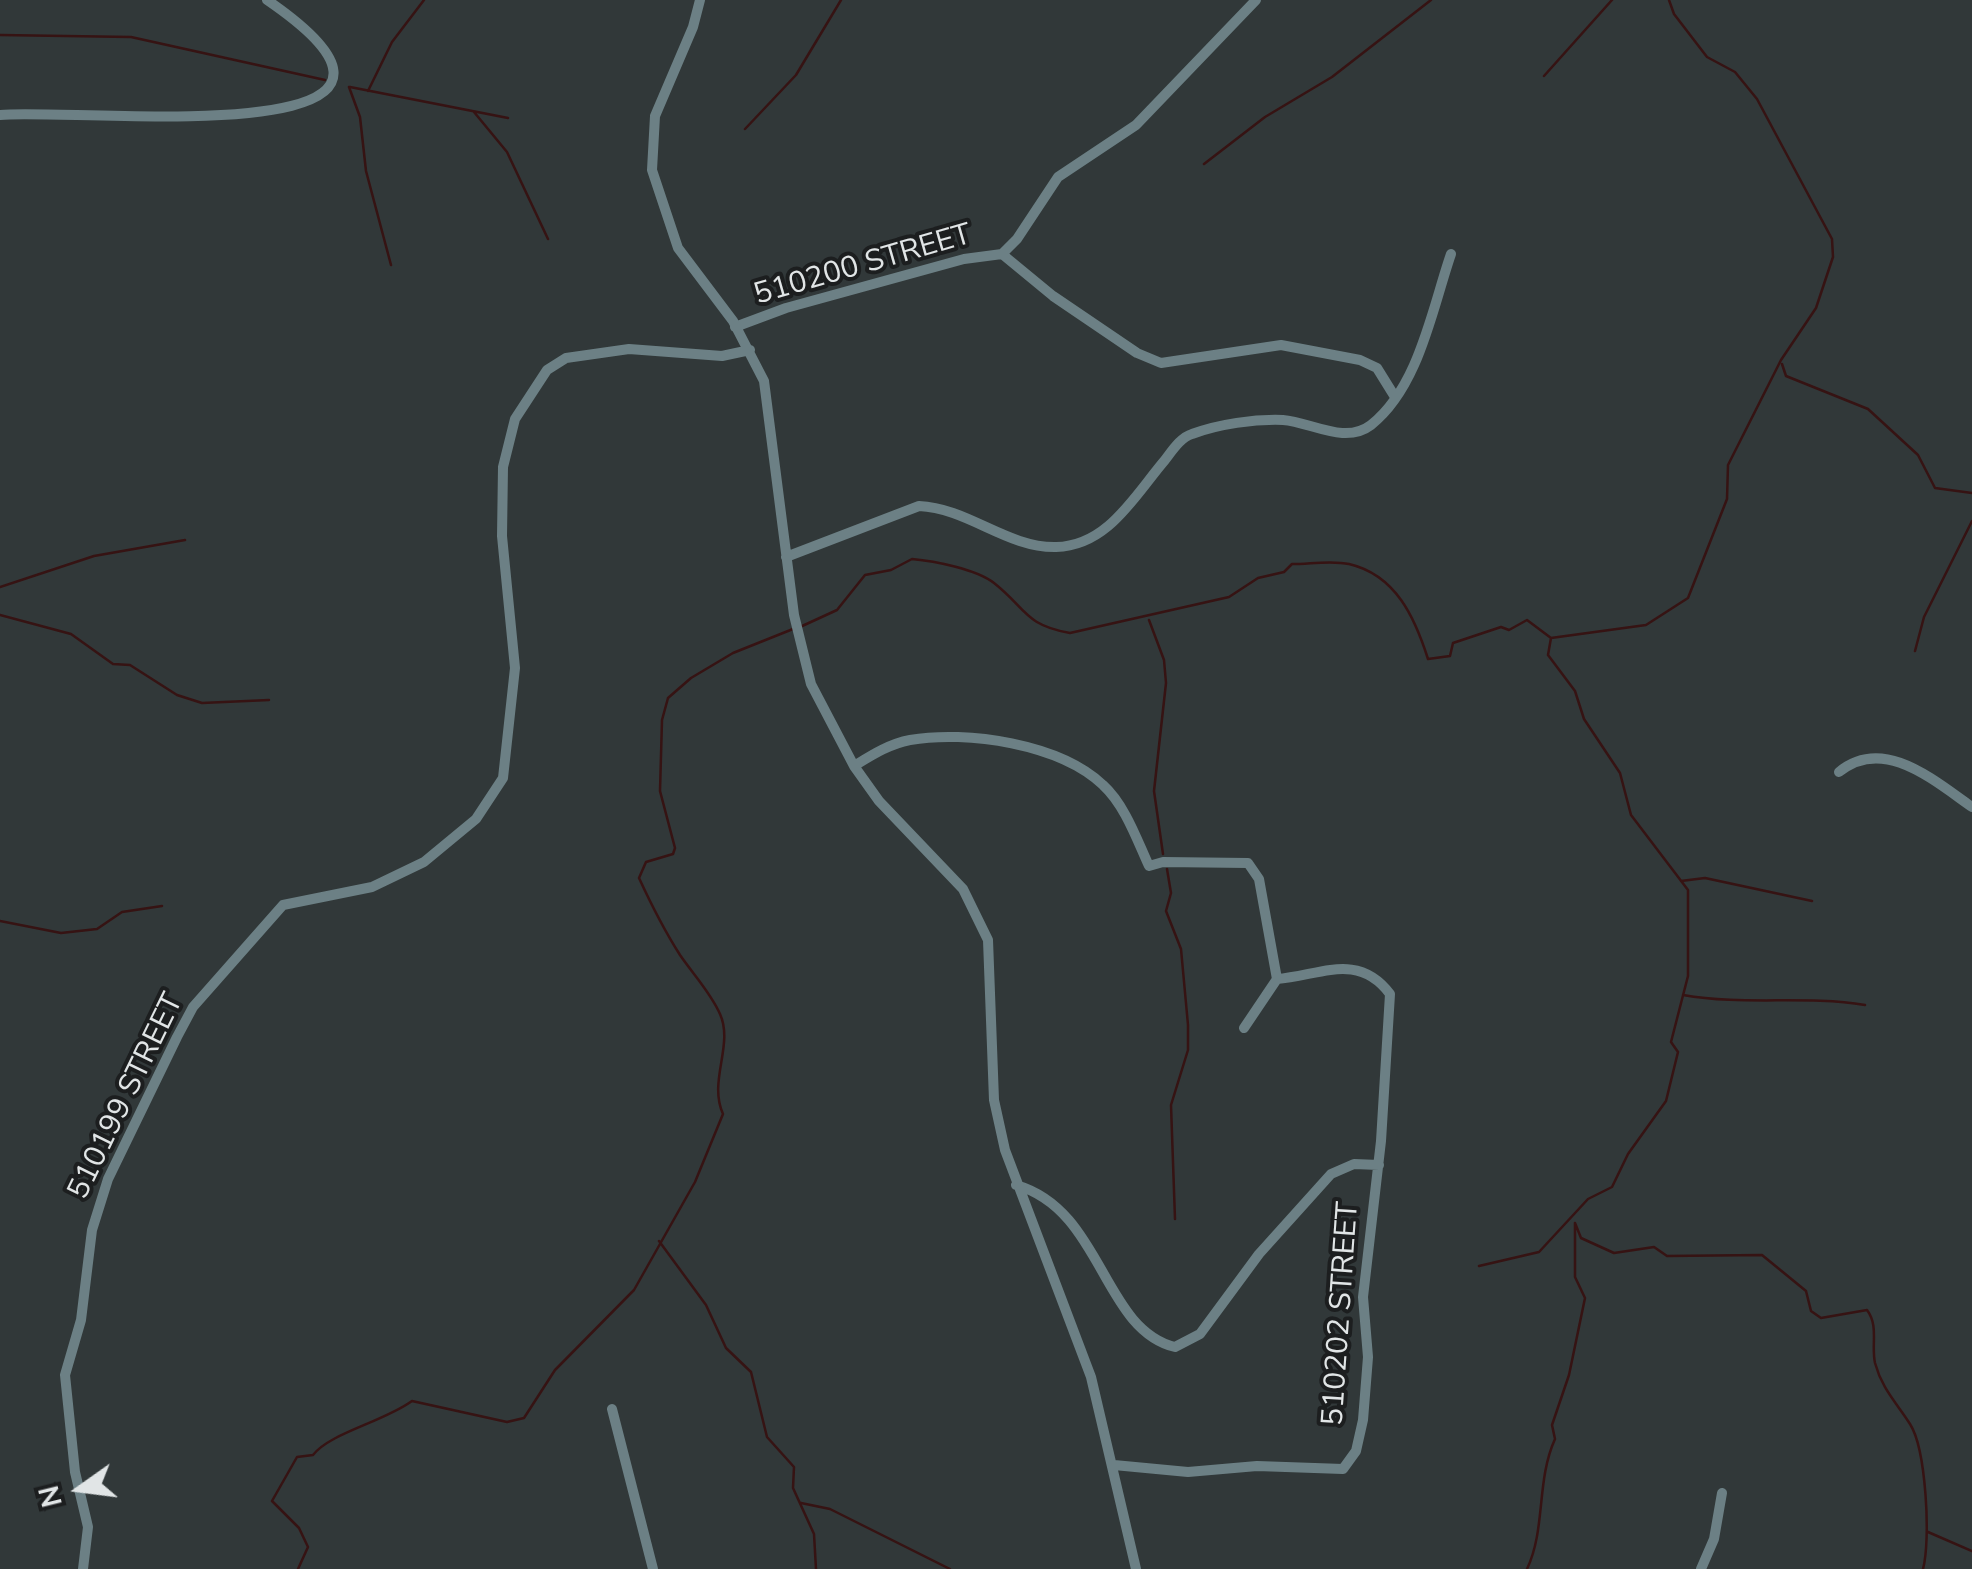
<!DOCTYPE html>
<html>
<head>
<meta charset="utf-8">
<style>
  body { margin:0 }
  #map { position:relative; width:1972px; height:1569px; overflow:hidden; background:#313839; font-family:"Nunito Sans",sans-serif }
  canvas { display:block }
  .north { position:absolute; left:30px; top:1439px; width:100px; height:100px; -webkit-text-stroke:8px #1c1e1f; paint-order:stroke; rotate:256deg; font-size:28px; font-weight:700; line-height:40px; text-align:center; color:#e1e5e6 }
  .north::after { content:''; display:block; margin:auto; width:35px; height:45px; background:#e1e5e6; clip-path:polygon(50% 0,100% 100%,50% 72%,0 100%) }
</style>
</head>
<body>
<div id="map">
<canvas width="1972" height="1569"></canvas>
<div class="north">N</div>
</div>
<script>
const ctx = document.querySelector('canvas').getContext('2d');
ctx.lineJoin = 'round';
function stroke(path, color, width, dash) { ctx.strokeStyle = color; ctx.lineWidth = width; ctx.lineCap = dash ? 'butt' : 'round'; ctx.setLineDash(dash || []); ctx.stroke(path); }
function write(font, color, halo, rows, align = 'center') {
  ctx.font = font + ' "Nunito Sans",sans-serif'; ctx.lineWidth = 8; ctx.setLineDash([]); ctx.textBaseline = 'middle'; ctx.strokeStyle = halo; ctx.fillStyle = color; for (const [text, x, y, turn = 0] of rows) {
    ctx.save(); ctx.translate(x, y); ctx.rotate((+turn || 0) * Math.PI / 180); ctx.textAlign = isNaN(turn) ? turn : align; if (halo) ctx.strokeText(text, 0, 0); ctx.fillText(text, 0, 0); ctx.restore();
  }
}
const stream = new Path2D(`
  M0 35 131 37 325 80
  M1544 76 1612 0
  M349 87 360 117 366 171 391 265
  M350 87 508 118
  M368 91 392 42 424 0
  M474 112 507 152 548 239
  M745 129 796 75 841 0
  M1204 164 1265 117 1332 77 1431 0
  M1782 364 1786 376 1868 409 1918 455 1935 488 1972 493
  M0 587 94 556 185 540
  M0 615 71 634 113 664 130 665 177 695 202 703 269 700
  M1149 620 1164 660 1166 683 1154 791 1163 854
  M800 627 837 610 865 575 891 570 912 559C934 561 976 569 994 583 1026 608 1024 625 1070 633L1229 597 1258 578 1284 572 1292 564C1310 564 1332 560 1349 564 1396 575 1415 618 1428 659L1450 656 1453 643 1501 627 1509 630 1527 620 1551 638 1646 625 1688 598 1727 499 1728 465 1781 360 1816 308 1833 257 1832 239 1757 99 1735 72 1707 57 1674 14 1669 0
  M1915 651 1924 617 1972 521
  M1167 869 1171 893 1166 911 1181 949 1188 1025V1050L1171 1105 1175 1219
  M1681 881 1705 878 1812 901
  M0 921 61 933 97 929 122 912 162 906
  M1683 995C1744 1006 1804 995 1865 1005
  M1575 1223 1581 1238 1614 1253 1654 1247 1667 1256 1762 1255 1806 1291 1811 1311 1821 1318 1867 1310C1879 1326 1871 1345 1875 1363 1882 1389 1896 1402 1910 1424 1926 1449 1931 1539 1923 1569
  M659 1241 706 1305 726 1348 751 1372 767 1437 794 1467 793 1488 814 1534 816 1569
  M1479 1266 1539 1252 1588 1199 1612 1187 1628 1154 1666 1101 1678 1052 1671 1042 1688 976V890L1631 815 1620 773 1584 719 1575 691 1548 655 1551 638
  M801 1503 830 1509 950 1569
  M1928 1532 1972 1551
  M298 1569 308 1547 299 1528 272 1501 297 1457 313 1455C330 1433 383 1422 412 1401L507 1422 524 1418 555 1370 634 1290 695 1182 723 1114C708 1081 734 1045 720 1014 711 993 693 974 680 955 664 930 651 904 639 878L646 862 673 854 675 848 660 791 662 720 668 698 691 678 733 653 793 629
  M1527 1569C1546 1529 1536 1481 1555 1439L1552 1425 1569 1375 1585 1298 1575 1277V1223`);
const minor = new Path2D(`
  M700 0 693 27 655 116 652 170 678 248 733 321 764 381 794 615 811 684 854 766 879 801 963 889 988 940 994 1100 1005 1150 1091 1377 1136 1569
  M0 115C66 107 496 157 267 0
  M1002 254 1053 296 1137 353 1161 363 1281 345 1360 360 1377 368 1395 397
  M735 327 786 308 964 259 1002 254 1017 239 1058 177 1136 125 1256 0
  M786 557 919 506C968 508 1007 548 1056 547 1108 546 1135 495 1165 460 1172 451 1181 437 1192 434 1219 424 1254 419 1283 420 1311 422 1345 445 1371 425 1419 387 1432 309 1451 254
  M854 766C872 755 889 744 910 740 967 730 1060 744 1103 785 1125 805 1137 840 1149 866L1163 862 1248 863 1259 879 1277 979 1244 1028
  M1839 772C1883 736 1932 779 1972 807
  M1016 1185C1103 1210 1102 1329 1175 1347L1200 1334 1259 1254 1331 1174 1354 1164 1379 1165
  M612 1409 653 1569
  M1114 1465 1188 1472 1257 1466 1343 1469 1356 1451 1363 1420 1368 1357 1363 1297 1381 1141 1390 994C1358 951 1319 976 1277 979
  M83 1569 88 1527 75 1472 65 1375 81 1320 92 1230 108 1179 177 1037 193 1007 283 905 372 887 424 862 476 819 503 778 515 668 502 536 503 467 515 419 547 370 566 358 629 349 722 356 750 350
  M1701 1569 1714 1539 1722 1493`);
const streetNames = [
  ["510200 STREET",863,266,-16],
  ["510199 STREET",127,1097,-64],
  ["510202 STREET",1342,1314,-86]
];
stroke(stream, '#361313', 2.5);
stroke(minor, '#6c8085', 10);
write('30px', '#e1e5e6', '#1c1e1f', streetNames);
</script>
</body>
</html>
